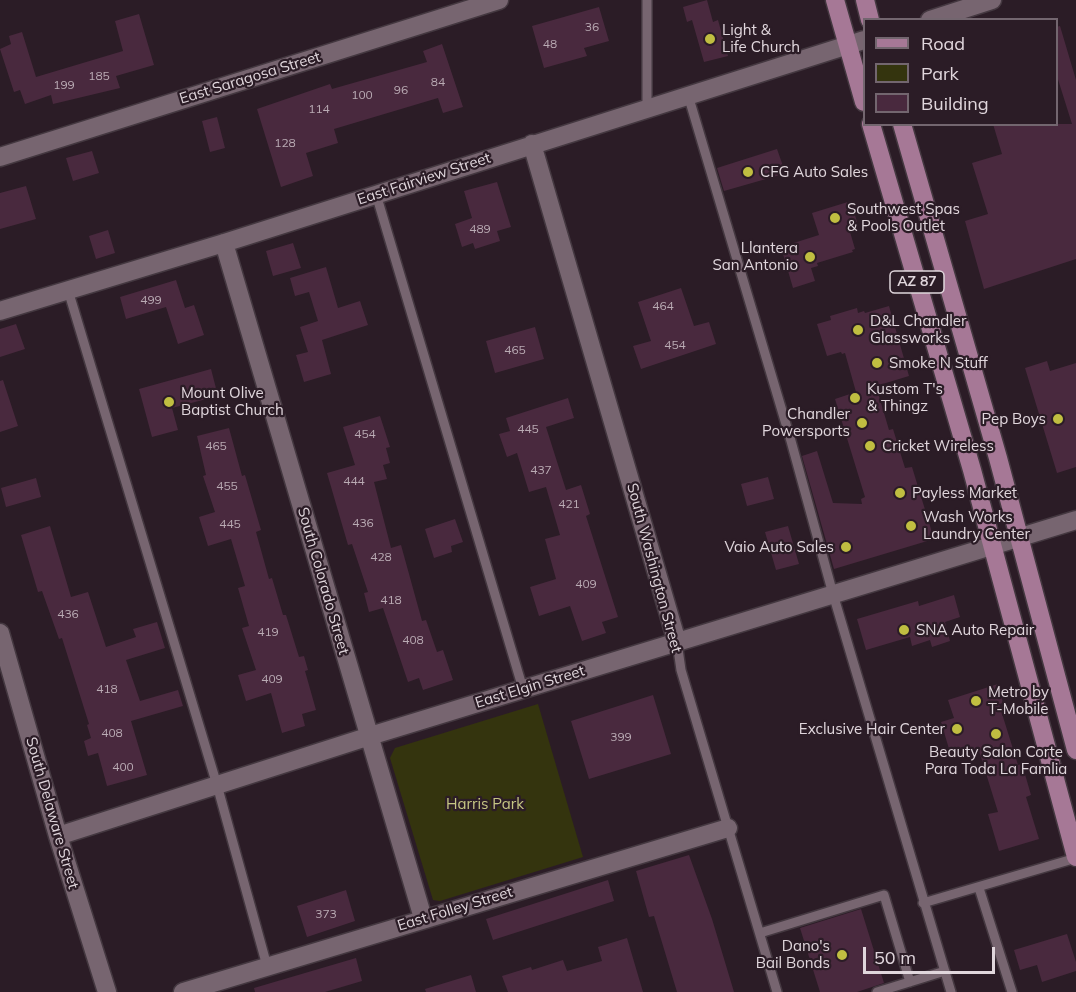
<!DOCTYPE html>
<html>
<head>
<meta charset="utf-8">
<style>
  body { margin:0 }
  #map { position:relative; width:1076px; height:992px; overflow:hidden; background:#2b1c26; font-family:Mulish,sans-serif }
  canvas { display:block }
  .legend { position:absolute; left:863px; top:18px; width:195px; height:108px; box-sizing:border-box; background:#2b1c26; border:2px solid #73666f; margin:0; padding:8px 10px; list-style:none; font-size:18px; color:#e0d6dc }
  .legend li { display:flex; align-items:center; gap:12px; height:30px }
  .legend b { width:30px; border:2px solid #73666f }
  .scale { position:absolute; left:863px; top:947px; width:132px; height:27px; box-sizing:border-box; border:3px solid #e0d6dc; border-top:0; padding-left:8px; font-size:18px; line-height:21px; white-space:nowrap; color:#e0d6dc; -webkit-text-stroke:4px #2b1c26; paint-order:stroke }
</style>
</head>
<body>
<div id="map">
<canvas width="1076" height="992"></canvas>
<ul class="legend">
<li><b style="height:8px;background:#a67896"></b>Road</li>
<li><b style="height:16px;background:#34340e"></b>Park</li>
<li><b style="height:16px;background:#49293e"></b>Building</li>
</ul>
<div class="scale">50 m</div>
</div>
<script>
const ctx = document.querySelector('canvas').getContext('2d');
ctx.lineJoin = 'round';
function paint(path, color) { ctx.fillStyle = color; ctx.fill(path, 'evenodd'); }
function stroke(path, color, width, dash) { ctx.strokeStyle = color; ctx.lineWidth = width; ctx.lineCap = dash ? 'butt' : 'round'; ctx.setLineDash(dash || []); ctx.stroke(path); }
function write(font, color, halo, rows, align = 'center') {
  ctx.font = font + ' Mulish,sans-serif'; ctx.lineWidth = 4.5; ctx.setLineDash([]); ctx.textBaseline = 'middle'; ctx.strokeStyle = halo; ctx.fillStyle = color; for (const [text, x, y, turn = 0] of rows) {
    ctx.save(); ctx.translate(x, y); ctx.rotate((+turn || 0) * Math.PI / 180); ctx.textAlign = isNaN(turn) ? turn : align; if (halo) ctx.strokeText(text, 0, 0); ctx.fillText(text, 0, 0); ctx.restore();
  }
}
const green = new Path2D(`
  M538 704 583 857 440 901 433 900 390 758 395 748Z`);
const building = new Path2D(`
  M707 0 713 22 718 20 728 56 704 62 692 20 687 22 683 7Z
  M599 7 609 41 584 48 587 56 544 68 532 26Z
  M139 14 154 65 116 76 120 88 53 104 51 95 25 104 20 90 14 92 0 49 11 44 9 36 22 32 36 77 123 51 115 21Z
  M1060 26 1076 80V259L984 289 965 221 988 214 972 163 1002 154 993 124H1072L1056 73V27Z
  M442 44 463 107 443 113 438 98 334 129 338 143 306 153 313 176 281 187 257 109 330 84 332 89 427 62 423 51Z
  M217 117 225 148 210 152 202 121Z
  M777 149 783 166 778 168 780 175 724 191 717 168Z
  M92 151 99 173 73 181 66 158Z
  M497 182 511 227 497 231 500 241 475 249 473 243 462 247 455 224 472 218 464 191Z
  M26 186 36 219 0 229V193Z
  M851 201 857 222 848 225 855 249 852 250 853 252 817 263 818 266 811 268 815 281 793 288 781 247 819 235 812 213Z
  M108 230 115 253 96 259 89 236Z
  M293 243 301 268 273 276 266 251Z
  M326 267 338 308 360 301 368 325 322 340 331 374 304 382 296 355 308 352 300 327 318 321 309 292 295 296 290 278Z
  M176 280 185 308 194 305 204 335 178 344 166 307 126 319 120 297Z
  M681 288 694 326 709 322 716 344 641 369 633 346 651 341 638 302Z
  M889 306 909 376 876 386 889 430 893 429 905 468 912 467 934 539 834 569 802 456 817 451 833 503 862 504 861 499 865 497 835 399 856 392 845 353 842 354 841 352 827 356 817 324 831 320 830 316 857 308 858 313 864 311 865 313Z
  M16 324 25 349 0 357V329Z
  M535 327 544 359 495 373 486 341Z
  M1047 361 1050 371 1076 363V467L1057 473 1025 368Z
  M211 369 218 396 172 408 178 430 152 437 139 389Z
  M3 380 18 426 0 432V381Z
  M568 398 574 418 546 427 566 490 581 485 590 514 586 516 618 617 602 622 606 633 582 641 570 606 539 616 530 587 556 579 545 539 560 535 546 487 529 492 517 453 507 457 499 434 510 431 506 418Z
  M380 416 390 447 386 448 390 463 383 465 387 479 374 482 391 548 401 545 422 621 426 620 437 652 443 650 453 680 423 690 419 678 408 682 383 608 369 612 364 593 368 592 352 544 348 545 327 473 355 465 343 427Z
  M229 428 242 476 245 475 261 530 256 532 269 579 272 578 283 615H286L299 657 304 656 308 670 305 671 316 710 302 714 305 726 282 733 271 693 246 701 238 675 256 670 242 628 249 626 238 588 245 586 231 539 208 546 199 517 215 512 203 476 206 475 197 436Z
  M768 477 774 499 747 506 741 484Z
  M36 478 41 497 6 507 1 488Z
  M455 519 463 542 451 546 452 552 434 558 425 529Z
  M50 526 71 597 88 592 106 647 136 637 133 629 157 622 165 648 126 660 140 701 178 690 183 706 131 721 147 775 107 786 98 753 88 756 84 741 91 738 87 725 89 724 62 638 59 639 42 591 38 592 21 535Z
  M788 526 799 564 776 570 765 532Z
  M954 595 960 617 945 622 950 641 932 647 930 640 912 646 910 637 866 650 857 619 918 601 919 606Z
  M998 684 1003 703 999 704 1018 765 1022 764 1031 795 1026 797 1039 839 999 851 988 814 998 812 979 751 952 759 941 722 954 718 948 700Z
  M653 695 671 754 589 779 571 721Z
  M689 855 712 919 734 992H677L654 916 649 917 636 871Z
  M608 880 614 901 493 940 486 919Z
  M346 890 355 921 307 937 297 906Z
  M861 909 884 983 857 992H820L800 928Z
  M1067 934 1076 962V971L1042 982 1037 965 1020 970 1014 950Z
  M627 938 643 992H508L502 976 531 967 532 970 563 960 567 971 602 961 598 947Z
  M356 958 362 981 325 992H255L254 988Z
  M471 975 476 992H426L425 989Z`);
const lane = new Path2D(`
  M688 95 791 441 833 594 951 992
  M647 108V0
  M376 194 523 689
  M68 290 217 785 267 966
  M677 642 681 670 777 992
  M979 888 1012 992
  M923 903 1076 858
  M760 933 884 895 910 982
  M877 992 945 971`);
const street = new Path2D(`
  M930 20 992 0
  M532 144 677 642
  M0 157 499 0
  M224 243 423 918
  M0 311 224 243 864 40
  M0 633 58 836 107 992
  M58 836 370 736 1076 520
  M183 992 728 828`);
const primary = new Path2D(`
  M835 0 864 102
  M865 0 870 20
  M871 124 972 470 1076 857
  M902 124 998 458 1076 750`);
const markers = [
  [710,39,6,"#c0be41"],
  [748,172,6,"#c0be41"],
  [835,218,6,"#c0be41"],
  [810,257,6,"#c0be41"],
  [858,330,6,"#c0be41"],
  [877,363,6,"#c0be41"],
  [855,398,6,"#c0be41"],
  [169,402,6,"#c0be41"],
  [1058,419,6,"#c0be41"],
  [862,423,6,"#c0be41"],
  [870,446,6,"#c0be41"],
  [900,493,6,"#c0be41"],
  [911,526,6,"#c0be41"],
  [846,547,6,"#c0be41"],
  [904,630,6,"#c0be41"],
  [976,701,6,"#c0be41"],
  [957,729,6,"#c0be41"],
  [996,734,6,"#c0be41"],
  [842,955,6,"#c0be41"]
];
const numberNames = [
  ["36",592,27],
  ["48",550,44],
  ["185",99,76],
  ["84",438,82],
  ["199",64,85],
  ["96",401,90],
  ["100",362,95],
  ["114",319,109],
  ["128",285,143],
  ["489",480,229],
  ["499",151,300],
  ["464",663,306],
  ["454",675,345],
  ["465",515,350],
  ["445",528,429],
  ["454",365,434],
  ["465",216,446],
  ["437",541,470],
  ["444",354,481],
  ["455",227,486],
  ["421",569,504],
  ["436",363,523],
  ["445",230,524],
  ["428",381,557],
  ["409",586,584],
  ["418",391,600],
  ["436",68,614],
  ["419",268,632],
  ["408",413,640],
  ["409",272,679],
  ["418",107,689],
  ["408",112,733],
  ["399",621,737],
  ["400",123,767],
  ["373",326,914]
];
const shields = [
  [917,282,54]
];
const shieldNames = [
  ["AZ 87",917,282]
];
const poiNames = [
  ["Light &",722,30],
  ["Life Church",722,47],
  ["CFG Auto Sales",760,172],
  ["Southwest Spas",847,209],
  ["& Pools Outlet",847,226],
  ["Llantera",798,248,"right"],
  ["San Antonio",798,265,"right"],
  ["D&L Chandler",870,321],
  ["Glassworks",870,338],
  ["Smoke N Stuff",889,363],
  ["Kustom T's",867,389],
  ["& Thingz",867,406],
  ["Mount Olive",181,393],
  ["Baptist Church",181,410],
  ["Chandler",850,414,"right"],
  ["Powersports",850,431,"right"],
  ["Pep Boys",1046,419,"right"],
  ["Cricket Wireless",882,446],
  ["Payless Market",912,493],
  ["Wash Works",923,517],
  ["Laundry Center",923,534],
  ["Vaio Auto Sales",834,547,"right"],
  ["SNA Auto Repair",916,630],
  ["Metro by",988,692],
  ["T-Mobile",988,709],
  ["Exclusive Hair Center",945,729,"right"],
  ["Beauty Salon Corte",996,752,"center"],
  ["Para Toda La Famlia",996,769,"center"],
  ["Dano's",830,946,"right"],
  ["Bail Bonds",830,963,"right"]
];
const streetNames = [
  ["East Saragosa Street",250,78,-17],
  ["East Fairview Street",424,179,-18],
  ["South Washington Street",654,568,75],
  ["South Colorado Street",323,581,74],
  ["East Elgin Street",530,687,-17],
  ["South Delaware Street",52,813,74],
  ["East Folley Street",455,909,-17]
];
const parkNames = [
  ["Harris Park",485,804]
];
paint(green, '#34340e');
paint(building, '#49293e');
stroke(lane, '#443840', 12);
stroke(street, '#443840', 21);
stroke(primary, '#443840', 21);
stroke(lane, '#776570', 9);
stroke(street, '#776570', 18);
stroke(primary, '#a67896', 18);
for (const [x, y, r, color] of markers) { const dot = new Path2D(); dot.arc(x, y, r, 0, 2 * Math.PI); ctx.fillStyle = color; ctx.fill(dot); stroke(dot, '#2b1c26', 2); }
write('12px', '#baabb4', null, numberNames);
for (const [x, y, w] of shields) { const box = new Path2D(); box.roundRect(x - w / 2, y - 11, w, 22, 4.5); ctx.fillStyle = '#2b1c26'; ctx.fill(box); stroke(box, '#e0d6dc', 1.5); }
write('bold 14px', '#e0d6dc', null, shieldNames);
write('15px', '#e0d6dc', '#2b1c26', poiNames, 'left');
write('15px', '#e0d6dc', '#2b1c26', streetNames);
write('15px', '#c6c683', '#2b1c26', parkNames);
</script>
</body>
</html>
